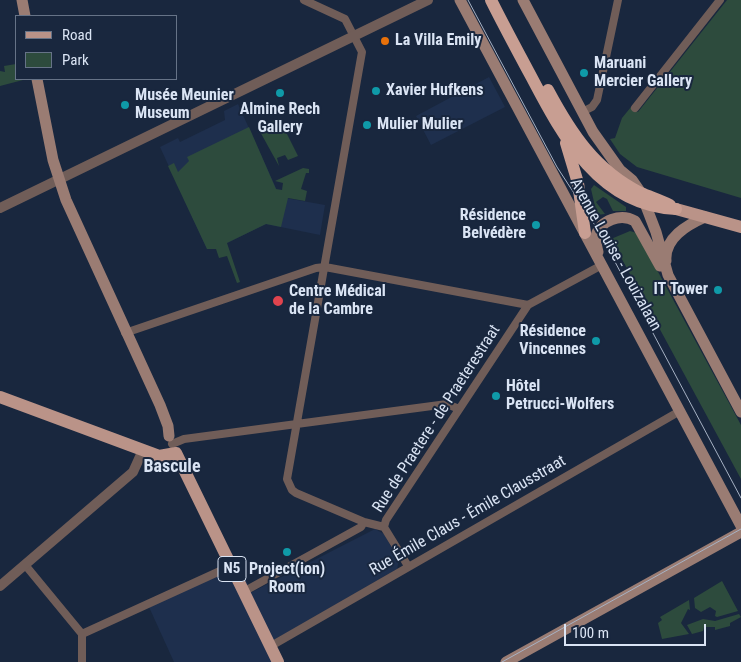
<!DOCTYPE html>
<html>
<head>
<meta charset="utf-8">
<style>
  body { margin:0 }
  #map { position:relative; width:741px; height:662px; overflow:hidden; background:#19273e; font-family:"Roboto Condensed",sans-serif }
  canvas { display:block }
  .legend { position:absolute; left:15px; top:15px; width:162px; height:65px; box-sizing:border-box; background:#19273e; border:1px solid #667387; margin:0; padding:6px 9px; list-style:none; font-size:15px; color:#dae4f4 }
  .legend li { display:flex; align-items:center; gap:10px; height:25px }
  .legend b { width:25px; border:1px solid #667387 }
  .scale { position:absolute; left:564px; top:624px; width:142px; height:22px; box-sizing:border-box; border:2px solid #dae4f4; border-top:0; padding-left:6px; font-size:15px; line-height:18px; white-space:nowrap; color:#dae4f4; -webkit-text-stroke:4px #19273e; paint-order:stroke }
</style>
</head>
<body>
<div id="map">
<canvas width="741" height="662"></canvas>
<ul class="legend">
<li><b style="height:6px;background:#ba9388"></b>Road</li>
<li><b style="height:14px;background:#2d4b3d"></b>Park</li>
</ul>
<div class="scale">100 m</div>
</div>
<script>
const ctx = document.querySelector('canvas').getContext('2d');
ctx.lineJoin = 'round';
function paint(path, color) { ctx.fillStyle = color; ctx.fill(path, 'evenodd'); }
function stroke(path, color, width, dash) { ctx.strokeStyle = color; ctx.lineWidth = width; ctx.lineCap = dash ? 'butt' : 'round'; ctx.setLineDash(dash || []); ctx.stroke(path); }
function write(font, color, halo, rows, align = 'center') {
  ctx.font = font + ' "Roboto Condensed",sans-serif'; ctx.lineWidth = 4; ctx.setLineDash([]); ctx.textBaseline = 'middle'; ctx.strokeStyle = halo; ctx.fillStyle = color; for (const [text, x, y, turn = 0] of rows) {
    ctx.save(); ctx.translate(x, y); ctx.rotate((+turn || 0) * Math.PI / 180); ctx.textAlign = isNaN(turn) ? turn : align; if (halo) ctx.strokeText(text, 0, 0); ctx.fillText(text, 0, 0); ctx.restore();
  }
}
const built = new Path2D(`
  M489 77 505 107 431 145 416 116Z
  M238 104 280 197 325 205 320 235 266 224 227 243 207 249 160 147 178 138 180 142 225 120 224 111Z
  M375 529 384 534 399 560 397 569 274 640 272 662H174L149 607 239 566 252 592Z`);
const green = new Path2D(`
  M727 0H741V198L637 167 620 154 610 139 615 138 622 118 631 107 638 112Z
  M16 64V79L23 80 0 86V71L5 72 4 66Z
  M279 118 298 156 288 160 285 155 277 158 279 166 258 128Z
  M249 127 276 189 282 190 283 183 275 181 303 168 309 169V173H306L301 189 307 191 305 201 288 198 281 227 266 224 227 243 240 282 237 283 227 256 219 258 216 249H207L168 166 174 163 178 172 189 161 187 157Z
  M594 185 626 207V211H613L607 199 603 197 596 202 605 214 597 215 591 189Z
  M630 231 637 233 741 425V479L611 239Z
  M722 581 738 611 717 617 715 616 716 611 710 607 701 612 695 608 694 598Z
  M689 600 690 610 688 609 681 623 689 634 662 639 658 623 662 620 660 617Z
  M739 614 741 617 730 623V626L715 630V627H704L703 631 692 634 687 625 703 619 715 621Z`);
const minor = new Path2D(`
  M304 0 345 19 362 52 287 479 292 490 296 493 364 522 384 527
  M635 108 720 0
  M582 112 592 107 597 100 618 0
  M125 333 316 268 325 267 528 305
  M172 444 184 439 447 404 459 409
  M384 527 386 520 528 305 602 265
  M384 527 408 566
  M26 566 82 634V662
  M243 592 361 527 364 522
  M82 634 231 566
  M271 646 680 411`);
const tertiary = new Path2D(`
  M0 208 428 0
  M0 586 133 472 143 450`);
const secondary = new Path2D(`
  M22 0 25 16
  M460 0 741 526
  M523 0 593 132 620 170 632 180 641 193 656 232 668 275 741 412
  M37 79 53 160 66 200 160 405 168 426 169 436
  M598 252C597 247 595 242 596 236 600 220 621 213 635 221L660 266
  M666 261C664 238 687 225 705 217
  M506 662 741 532`);
const primary = new Path2D(`
  M676 209 741 227
  M0 397 159 456 176 453 278 662`);
const trunk = new Path2D(`
  M491 0C504 26 518 52 532 78 563 137 600 206 676 209
  M548 90C571 133 595 170 641 193 650 197 660 200 670 205
  M566 143 578 183 585 233`);
const tram = new Path2D(`
  M468 0 557 167 598 230 741 498
  M502 662 741 529`);
const markers = [
  [385,41,5,"#e8710a"],
  [584,73,5,"#0f9aa8"],
  [376,91,5,"#0f9aa8"],
  [280,93,5,"#0f9aa8"],
  [125,105,5,"#0f9aa8"],
  [367,125,5,"#0f9aa8"],
  [536,225,5,"#0f9aa8"],
  [718,290,5,"#0f9aa8"],
  [278,301,6,"#e0444e"],
  [596,341,5,"#0f9aa8"],
  [496,396,5,"#0f9aa8"],
  [287,552,5,"#0f9aa8"]
];
const shields = [
  [232,569,28]
];
const shieldNames = [
  ["N5",232,569]
];
const poiNames = [
  ["La Villa Emily",395,41],
  ["Maruani",594,64],
  ["Mercier Gallery",594,82],
  ["Xavier Hufkens",386,91],
  ["Musée Meunier",135,96],
  ["Museum",135,114],
  ["Almine Rech",280,110,"center"],
  ["Gallery",280,128,"center"],
  ["Mulier Mulier",377,125],
  ["Résidence",526,216,"right"],
  ["Belvédère",526,234,"right"],
  ["IT Tower",708,290,"right"],
  ["Centre Médical",289,292],
  ["de la Cambre",289,310],
  ["Résidence",586,332,"right"],
  ["Vincennes",586,350,"right"],
  ["Hôtel",506,387],
  ["Petrucci-Wolfers",506,405],
  ["Project(ion)",287,570,"center"],
  ["Room",287,588,"center"]
];
const streetNames = [
  ["Avenue Louise - Louizalaan",615,255,61],
  ["Rue de Praetere - de Praeterestraat",437,419,-57],
  ["Rue Émile Claus - Émile Clausstraat",468,516,-30]
];
const neighbourhoodNames = [
  ["Bascule",172,467]
];
paint(built, '#1e2f4d');
paint(green, '#2d4b3d');
stroke(minor, '#705d58', 8);
stroke(tertiary, '#705d58', 10);
stroke(secondary, '#9a7c73', 11);
stroke(primary, '#ba9388', 12);
stroke(trunk, '#c89e92', 12);
stroke(tram, '#a7b2c4', 1);
for (const [x, y, r, color] of markers) { const dot = new Path2D(); dot.arc(x, y, r, 0, 2 * Math.PI); ctx.fillStyle = color; ctx.fill(dot); stroke(dot, '#19273e', 2); }
for (const [x, y, w] of shields) { const box = new Path2D(); box.roundRect(x - w / 2, y - 12.5, w, 25, 4); ctx.fillStyle = '#19273e'; ctx.fill(box); stroke(box, '#dae4f4', 1); }
write('bold 15px', '#dae4f4', null, shieldNames);
write('bold 16px', '#dae4f4', '#19273e', poiNames, 'left');
write('16px', '#dae4f4', '#19273e', streetNames);
write('bold 18px', '#dae4f4', '#19273e', neighbourhoodNames);
</script>
</body>
</html>
